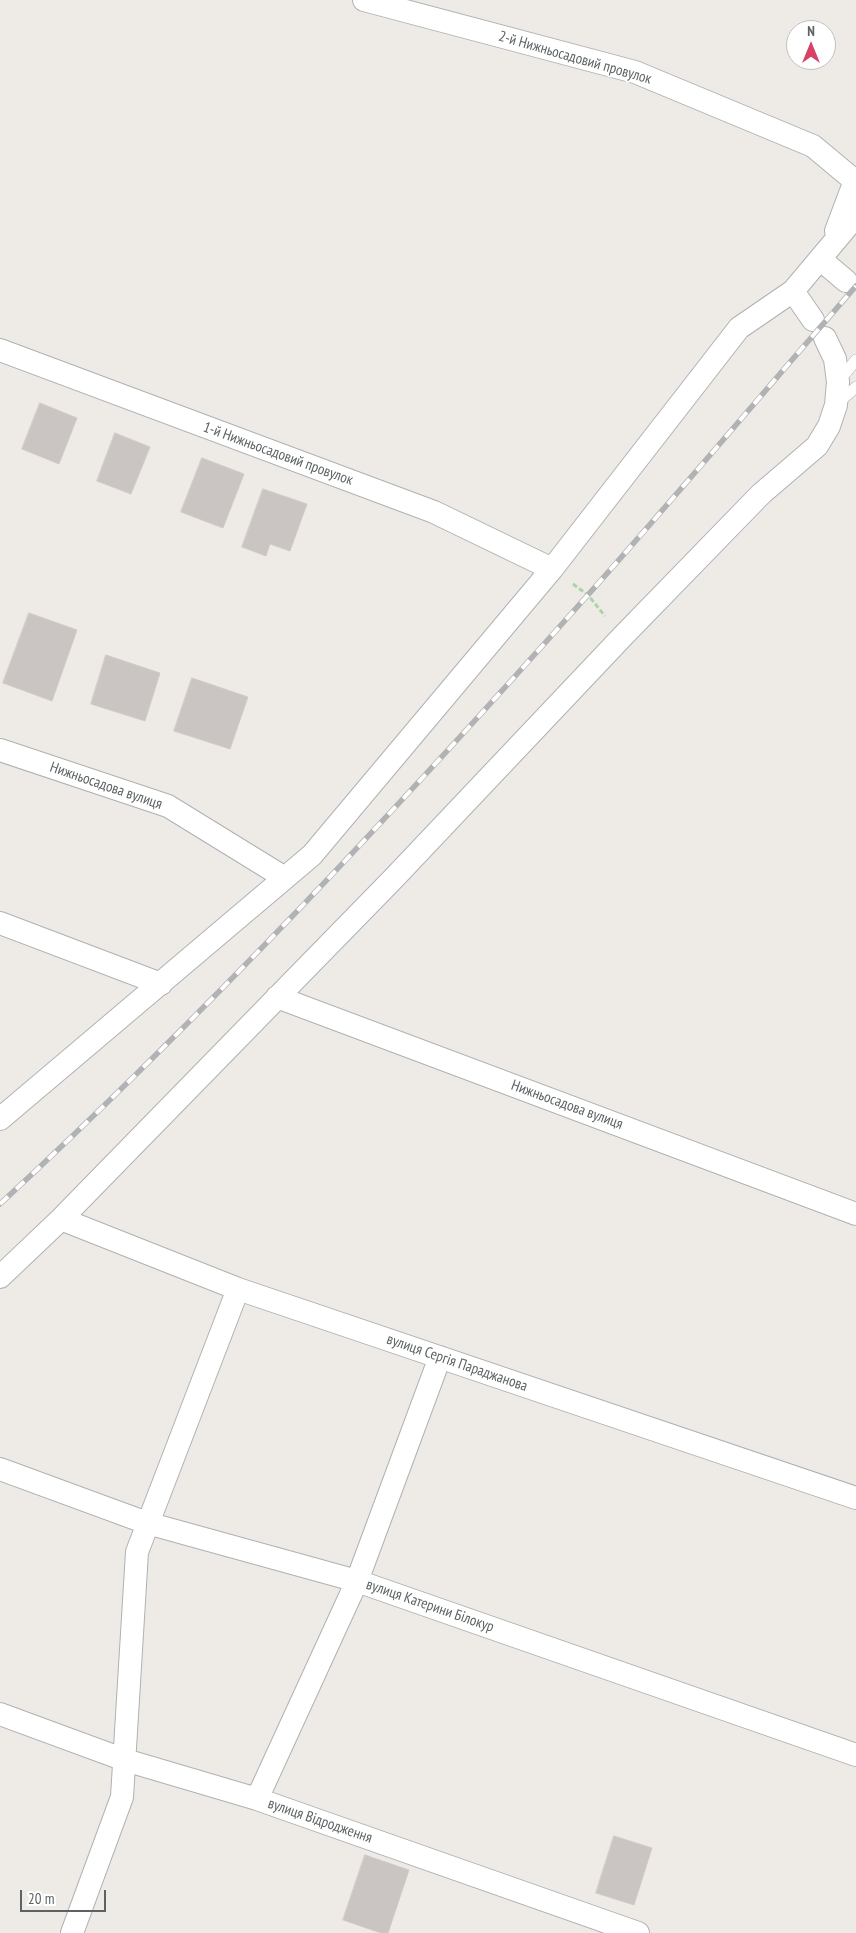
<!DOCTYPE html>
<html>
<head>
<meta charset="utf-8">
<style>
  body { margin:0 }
  #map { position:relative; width:856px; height:1933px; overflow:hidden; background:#eeeae6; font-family:"PT Sans Narrow",sans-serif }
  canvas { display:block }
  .north { position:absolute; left:786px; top:20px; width:50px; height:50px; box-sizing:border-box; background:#fff; border:1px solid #bec1c1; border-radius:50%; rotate:0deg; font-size:14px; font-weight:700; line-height:20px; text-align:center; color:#5d6365 }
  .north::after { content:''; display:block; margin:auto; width:18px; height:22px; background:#d84268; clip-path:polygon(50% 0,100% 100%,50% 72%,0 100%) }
  .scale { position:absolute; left:20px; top:1890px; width:86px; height:22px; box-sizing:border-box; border:2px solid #5d6365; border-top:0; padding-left:6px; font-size:15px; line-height:18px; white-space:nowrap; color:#5d6365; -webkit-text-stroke:4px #fff; paint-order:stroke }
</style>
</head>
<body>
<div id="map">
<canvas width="856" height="1933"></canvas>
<div class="north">N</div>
<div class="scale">20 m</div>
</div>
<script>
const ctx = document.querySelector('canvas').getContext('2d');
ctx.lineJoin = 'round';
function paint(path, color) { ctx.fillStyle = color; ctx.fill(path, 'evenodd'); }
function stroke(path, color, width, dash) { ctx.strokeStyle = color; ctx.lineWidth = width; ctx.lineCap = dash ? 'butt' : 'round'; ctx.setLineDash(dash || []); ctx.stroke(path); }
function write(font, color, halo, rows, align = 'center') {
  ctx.font = font + ' "PT Sans Narrow",sans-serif'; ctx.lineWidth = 4; ctx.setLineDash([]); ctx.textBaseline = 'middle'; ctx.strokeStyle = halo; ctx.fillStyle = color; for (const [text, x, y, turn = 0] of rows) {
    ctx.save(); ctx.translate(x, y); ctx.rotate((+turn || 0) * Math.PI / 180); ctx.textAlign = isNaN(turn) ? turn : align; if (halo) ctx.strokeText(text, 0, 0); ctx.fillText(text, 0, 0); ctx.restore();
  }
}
const building = new Path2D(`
  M40 403 77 418 59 464 22 449Z
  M115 433 150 447 131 494 97 481Z
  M202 458 244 474 223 528 181 512Z
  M263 489 307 504 290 551 270 544 266 556 242 547Z
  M29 613 77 630 52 701 3 683Z
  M106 655 160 673 145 721 91 704Z
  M192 678 248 697 230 749 174 731Z
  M614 1836 652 1848 634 1905 596 1893Z
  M365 1855 409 1870 388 1933H381L343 1920Z`);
const path = new Path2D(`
  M573 584 588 595 605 616`);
const service = new Path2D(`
  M838 382 856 360
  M838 403 856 387`);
const minor = new Path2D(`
  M364 0 635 72 813 146 855 181
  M836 231 856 178
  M820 259 846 281
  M793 291 813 320
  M0 350 434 512 552 569
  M0 750 168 806 285 878
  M0 923 161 984
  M277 997 856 1214
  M0 1119 312 855 552 569 739 328 793 291 856 216
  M61 1219 238 1289 856 1498
  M0 1277 61 1219 394 878 622 637 761 494 817 446 829 426 836 405 838 382 835 359 825 338
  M0 1469 147 1523 357 1581 856 1755
  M0 1714 125 1760 257 1799 638 1933
  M257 1799 357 1581 440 1357
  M72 1933 122 1797 137 1552 238 1289`);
const rail = new Path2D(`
  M0 1204C207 1013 400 806 587 596 678 494 766 389 856 286`);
const streetNames = [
  ["2-й Нижньосадовий провулок",575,58,16],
  ["1-й Нижньосадовий провулок",278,454,20],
  ["Нижньосадова вулиця",106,786,19],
  ["Нижньосадова вулиця",567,1105,20],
  ["вулиця Сергія Параджанова",457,1363,19],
  ["вулиця Катерини Білокур",430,1606,19],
  ["вулиця Відродження",320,1821,19]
];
paint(building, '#cac5c2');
stroke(building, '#d2cac5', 1);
stroke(service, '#aeb2b4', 12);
stroke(minor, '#aeb2b4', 24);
stroke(path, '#acd4a9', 3, [5, 2.5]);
stroke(service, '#fff', 11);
stroke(minor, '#fff', 22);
stroke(rail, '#b1b2b3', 5.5);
stroke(rail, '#fff', 4, [11]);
write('15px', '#5d6365', '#fff', streetNames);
</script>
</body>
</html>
